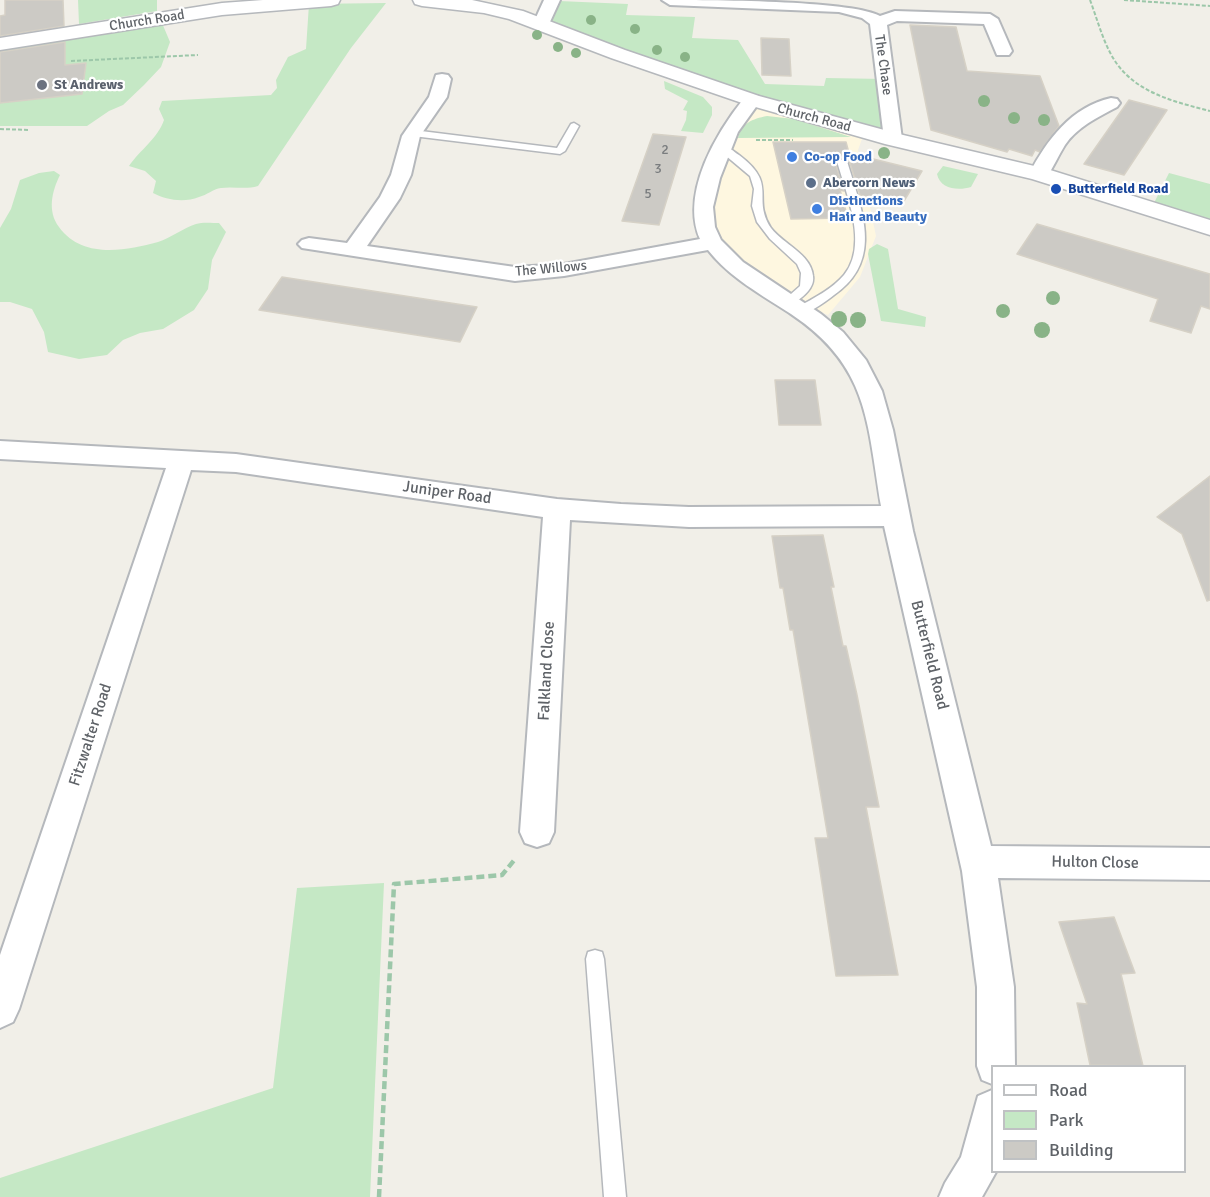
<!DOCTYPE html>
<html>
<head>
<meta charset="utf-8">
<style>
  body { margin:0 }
  #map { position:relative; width:1210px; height:1197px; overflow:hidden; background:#f1efe8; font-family:Signika,sans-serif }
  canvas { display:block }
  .legend { position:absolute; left:991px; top:1065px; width:195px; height:108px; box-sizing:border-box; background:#fff; border:2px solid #bfc1c3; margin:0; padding:8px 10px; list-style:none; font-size:18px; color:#5f6368 }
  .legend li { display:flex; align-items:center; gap:12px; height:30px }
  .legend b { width:30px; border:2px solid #bfc1c3 }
</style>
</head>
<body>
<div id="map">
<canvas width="1210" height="1197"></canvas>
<ul class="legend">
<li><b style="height:8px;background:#fff"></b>Road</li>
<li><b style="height:16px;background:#c5e8c5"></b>Park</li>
<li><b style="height:16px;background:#cccac5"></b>Building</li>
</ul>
</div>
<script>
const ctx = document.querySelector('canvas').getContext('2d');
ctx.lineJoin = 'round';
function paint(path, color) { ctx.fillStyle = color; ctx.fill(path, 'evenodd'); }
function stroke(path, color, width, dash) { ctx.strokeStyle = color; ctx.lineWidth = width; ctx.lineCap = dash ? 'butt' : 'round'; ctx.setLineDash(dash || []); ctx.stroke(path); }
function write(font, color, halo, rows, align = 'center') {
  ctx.font = font + ' Signika,sans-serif'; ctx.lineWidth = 4.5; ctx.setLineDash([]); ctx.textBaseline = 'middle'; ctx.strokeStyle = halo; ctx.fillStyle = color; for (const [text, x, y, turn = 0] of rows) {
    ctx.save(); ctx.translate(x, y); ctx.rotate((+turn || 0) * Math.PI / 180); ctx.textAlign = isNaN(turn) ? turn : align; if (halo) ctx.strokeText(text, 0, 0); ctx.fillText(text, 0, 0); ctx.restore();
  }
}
const commercial = new Path2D(`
  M755 106 863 136 858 150 876 236 860 277 828 315 788 297 716 242 708 204 727 145Z`);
const green = new Path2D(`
  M78 0H157V11L79 24Z
  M559 1 628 4 626 15 695 17 692 38 738 40 765 84 824 86 826 78 885 79 893 139 752 100 541 24Z
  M386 3 351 48 258 186C245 190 234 186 221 188 213 189 207 195 199 197 184 203 166 200 153 193L156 181 145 171 129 166C140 150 158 138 164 120L159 109 162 101 271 95 277 88 276 80 288 57 306 49 309 4Z
  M162 23 170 42 161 67 144 85 123 105 109 111 87 126H0V48Z
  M664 81 703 97 712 107V115L703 133 681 131 686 120 687 111 683 110 688 101 665 89Z
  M767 116 794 119 851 137 738 138C742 123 752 119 767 116Z
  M943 166 978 174 971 187C958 191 940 189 937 174Z
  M54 171 60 175C52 191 47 211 59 227 82 259 125 251 158 242 171 238 183 228 196 224 202 222 212 223 219 223L226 232 212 260 208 289 194 310 163 329 140 333 123 340 107 355 79 359 48 352 44 332 32 309 10 302H0V228L11 209 20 180 39 173Z
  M1169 173 1210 184V222L1153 205Z
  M877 244 888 249 898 309 926 317 925 327 881 321 868 254 869 249Z
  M384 883 370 1197H0V1178L273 1088 297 888Z`);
const building = new Path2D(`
  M5 0H63L64 26 0 36V16L5 15Z
  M910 25 956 27 967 71 1040 76 1059 126 1040 152 1035 150 1032 156 1009 149 1007 152 931 130Z
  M761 38 789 39 791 76 762 75Z
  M65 42V65L86 63 82 94 0 103V52Z
  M1129 100 1167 110 1124 175 1084 164Z
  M653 134 686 137 659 225 622 221Z
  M773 142H846L849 153 922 171 901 206 860 195 849 160 837 157 835 162 844 191 840 190 848 218 791 219Z
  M1037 224 1210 274V309L1201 306 1191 333 1150 321 1158 299 1017 254Z
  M282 277 444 302 477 307 460 342 259 310Z
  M775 380H815L821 425H779Z
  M1210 476V600L1207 601 1182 534 1157 517Z
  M823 535 834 587H831L843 646H846L857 695 879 807H866L898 975 836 976 815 838H828L793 630H790L783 588H780L772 536Z
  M1114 917 1135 973 1121 974 1143 1066 1090 1065 1077 1003 1087 1004 1059 922Z`);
const pathFar1 = new Path2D(`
  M1090 0C1098 21 1104 46 1117 64 1139 94 1176 102 1210 111
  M1124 0 1210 6
  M71 61 198 55
  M0 129 29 130
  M756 140H793`);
const path = new Path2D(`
  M379 1197 394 884 502 875 516 858`);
const service = new Path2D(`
  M574 123 579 126 565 151 560 154 413 136 408 133 413 130 557 148 571 124Z
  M719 146C728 145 733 151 739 155 779 185 751 197 771 228 783 244 811 254 813 276 815 289 801 298 792 305L788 306 782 302 800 286 801 273 797 264 770 239 757 222 752 206 754 189 750 176 719 150Z
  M838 159 847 161C861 209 885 260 834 295 825 302 813 311 802 314L798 313V307C814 298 832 289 844 275 869 245 846 194 837 161Z
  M595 950 602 952 604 959 626 1197H604L586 959 588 952Z`);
const minor = new Path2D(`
  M544 0H560L549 24 541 29 533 24Z
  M662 0C705 0 851 0 880 16L895 11 990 14 998 19 1012 51 1009 55H997L984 24 897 21 887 25 902 139 900 143H886L884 139 870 24 862 18 839 12 670 5Z
  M442 74 448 75 451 79 447 97 420 136 411 175 400 198 367 246 515 267 564 264 700 239C680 193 717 131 746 96H758L761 100 738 132 720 178 713 207 715 227 721 240 743 262 821 314 843 332 866 360 882 391 893 430 913 531 991 846 1210 848V880L998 878 1014 987 1015 1066H992V1084L982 1080 977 1066V987L962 871 884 526 689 527 570 520 554 832 549 843 537 847 525 843 520 832 543 517 236 472 191 470 19 1009 13 1022 0 1028V955L166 468 0 459V441L236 454 557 499 621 504 689 507 881 506C867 422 869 366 791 314 762 295 730 278 708 250L564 276 515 281 302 248 298 244 302 240 309 238 347 243 380 197 391 175 402 136 429 97 436 75Z
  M1111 98 1117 99 1120 103 1117 107C1098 117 1077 127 1065 145 1058 156 1053 168 1046 178H1032L1029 174C1047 140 1071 107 1111 98Z
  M992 1090V1172H996L982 1197H939L945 1183 961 1157 978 1096Z`);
const tertiary = new Path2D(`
  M263 0H340L338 4 331 6 222 15 0 50V38L222 3Z
  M413 0H472L523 11 625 50 759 96 899 134 1047 169 1210 220V235L1032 179 885 144 745 104 611 58 509 19 484 13 422 6 415 4Z`);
const trees = [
  [591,20,5],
  [635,29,5],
  [537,35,5],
  [558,47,5],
  [657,50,5],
  [576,53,5],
  [685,57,5],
  [984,101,6],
  [1014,118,6],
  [1044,120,6],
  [884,153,6],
  [1053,298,7],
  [1003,311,7],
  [839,319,8],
  [858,320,8],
  [1042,330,8]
];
const markers = [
  [42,85,6,"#6b7280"],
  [792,157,6,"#3f7fe0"],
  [811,183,6,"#5c6f8a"],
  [1056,189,6,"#1a4fb4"],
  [817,209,6,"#3f7fe0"]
];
const farStreetnames = [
  ["Church Road",147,21,-9],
  ["The Chase",883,65,82],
  ["Church Road",814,118,15],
  ["The Willows",551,269,-5]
];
const farWorshipnames = [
  ["St Andrews",54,85]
];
const numberNames = [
  ["2",665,150],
  ["3",658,169],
  ["5",648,194]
];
const farShopnames = [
  ["Co-op Food",804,157],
  ["Distinctions",829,201],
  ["Hair and Beauty",829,217]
];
const farServicenames = [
  ["Abercorn News",823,183]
];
const farTransitnames = [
  ["Butterfield Road",1068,189]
];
const streetNames = [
  ["Juniper Road",447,493,8],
  ["Butterfield Road",929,655,76],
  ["Falkland Close",547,671,-87],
  ["Fitzwalter Road",91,735,-72],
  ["Hulton Close",1095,863,1]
];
paint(commercial, '#fef7e0');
paint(green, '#c5e8c5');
paint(building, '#cccac5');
stroke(building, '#d6d1c6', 1.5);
stroke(service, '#b5b8bc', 3);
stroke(minor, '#b5b8bc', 4);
stroke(tertiary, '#b5b8bc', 3);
stroke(pathFar1, '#9cc7a9', 2, [4, 2]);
stroke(path, '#9cc7a9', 4.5, [8, 4]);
paint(service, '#fff');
paint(minor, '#fff');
paint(tertiary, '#fff');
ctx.fillStyle = '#89b387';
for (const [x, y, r] of trees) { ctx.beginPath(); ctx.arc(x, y, r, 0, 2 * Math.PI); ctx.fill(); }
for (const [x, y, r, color] of markers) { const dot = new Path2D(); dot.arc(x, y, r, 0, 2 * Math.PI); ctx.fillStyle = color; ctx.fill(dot); stroke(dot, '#fff', 2); }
write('14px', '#5f6368', '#fff', farStreetnames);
write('bold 14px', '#5b616d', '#fff', farWorshipnames, 'left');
write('14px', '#7a7d7f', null, numberNames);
write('bold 14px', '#366cbe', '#fff', farShopnames, 'left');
write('bold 14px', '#4e5e75', '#fff', farServicenames, 'left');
write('bold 14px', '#164399', '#fff', farTransitnames, 'left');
write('16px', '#5f6368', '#fff', streetNames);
</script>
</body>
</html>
